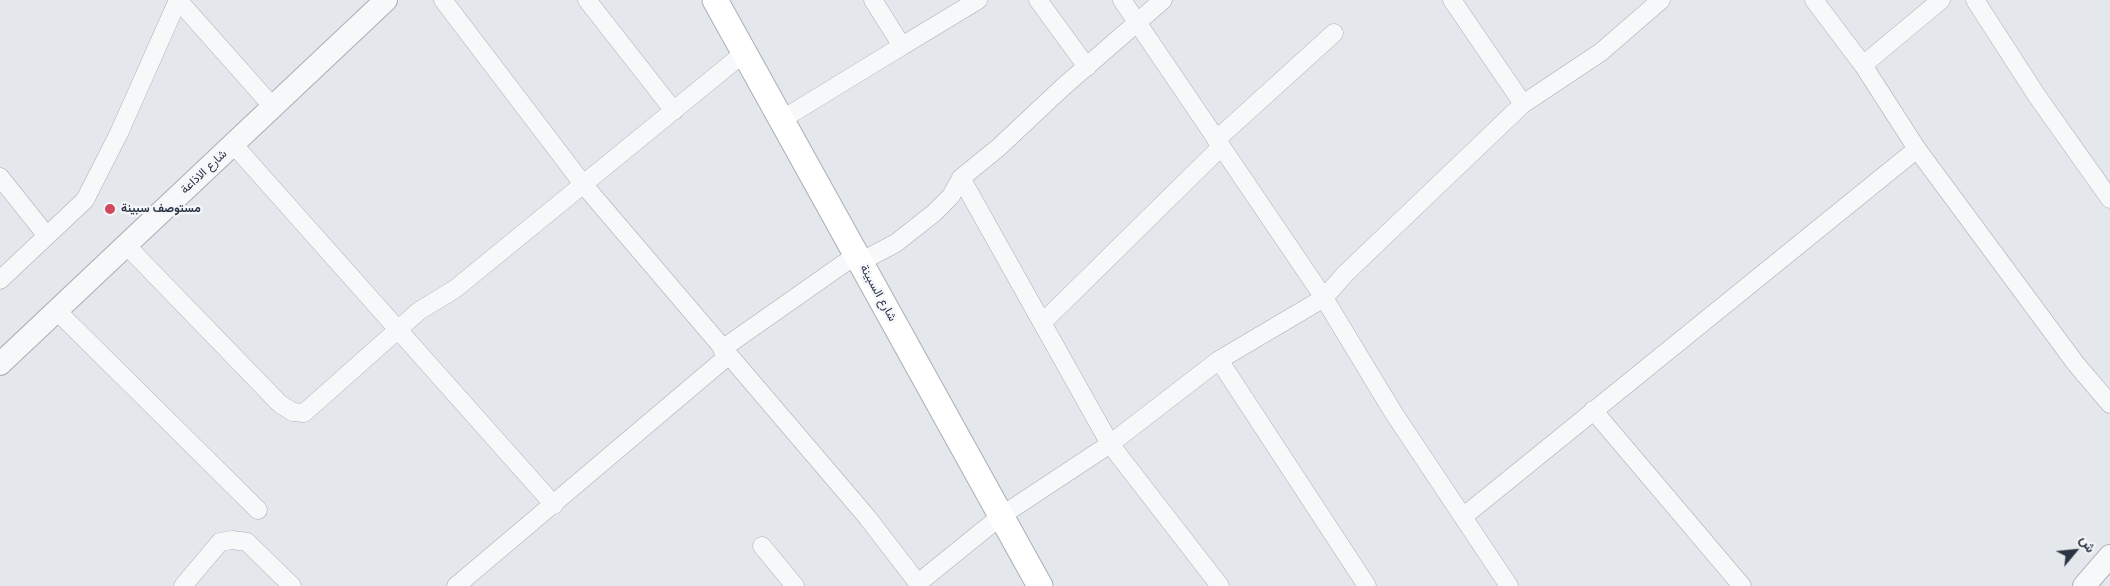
<!DOCTYPE html>
<html>
<head>
<meta charset="utf-8">
<style>
  body { margin:0 }
  #map { position:relative; width:2110px; height:586px; overflow:hidden; background:#e4e7ec; font-family:Helvetica,Vazirmatn,sans-serif }
  canvas { display:block }
  .north { position:absolute; left:2050px; top:526px; width:50px; height:50px; -webkit-text-stroke:4px #f4f6f9; paint-order:stroke; rotate:62deg; font-size:14px; font-weight:700; line-height:20px; text-align:center; color:#2b3445 }
  .north::after { content:''; display:block; margin:auto; width:18px; height:22px; background:#2b3445; clip-path:polygon(50% 0,100% 100%,50% 72%,0 100%) }
</style>
</head>
<body>
<div id="map">
<canvas width="2110" height="586"></canvas>
<div class="north">ش</div>
</div>
<script>
const ctx = document.querySelector('canvas').getContext('2d');
ctx.lineJoin = 'round';
function stroke(path, color, width, dash) { ctx.strokeStyle = color; ctx.lineWidth = width; ctx.lineCap = dash ? 'butt' : 'round'; ctx.setLineDash(dash || []); ctx.stroke(path); }
function write(font, color, halo, rows, align = 'center') {
  ctx.font = font + ' Helvetica,Vazirmatn,sans-serif'; ctx.lineWidth = 4.5; ctx.setLineDash([]); ctx.textBaseline = 'middle'; ctx.strokeStyle = halo; ctx.fillStyle = color; for (const [text, x, y, turn = 0] of rows) {
    ctx.save(); ctx.translate(x, y); ctx.rotate((+turn || 0) * Math.PI / 180); ctx.textAlign = isNaN(turn) ? turn : align; if (halo) ctx.strokeText(text, 0, 0); ctx.fillText(text, 0, 0); ctx.restore();
  }
}
const minor = new Path2D(`
  M443 0 583 184 867 517 917 582 922 580 1001 516 1110 444 1220 586
  M587 0 674 111
  M873 0 902 46 978 0
  M1038 0 1087 67
  M1122 0 1324 298 1393 412 1509 586
  M1814 0 1863 65 1917 149 2002 264 2076 364 2110 404
  M1975 0 2037 96 2110 199
  M1863 65 1941 0
  M1523 104 1601 52 1661 0
  M781 120 902 46
  M1216 140 1334 33
  M233 144 554 505
  M0 177 47 236
  M961 178 1110 444 1219 360 1324 298 1345 274 1523 104 1452 0
  M126 245 280 404 293 412 304 413 419 311 455 289 744 53
  M860 262 896 243 934 213 951 196 961 178 998 148 1063 87 1163 0
  M0 280 85 200 119 133 178 0 273 107
  M57 311 258 510
  M1043 322 1221 147
  M722 349 856 255
  M1219 360 1367 586
  M1593 410 1742 586
  M1464 516 1917 149
  M762 546 795 586
  M183 586 220 542 232 540 247 542 292 586
  M456 586 728 356`);
const tertiary = new Path2D(`
  M0 364 386 0
  M2084 586 2110 556`);
const secondary = new Path2D(`
  M715 0 1040 586`);
const markers = [
  [110,209,6,"#d1495b"]
];
const streetNames = [
  ["شارع الاذاعة",204,172,-43],
  ["شارع السبينة",878,293,61]
];
const poiNames = [
  ["مستوصف سبينة",121,209]
];
stroke(minor, '#a9aeb7', 19);
stroke(tertiary, '#a9aeb7', 24);
stroke(secondary, '#a9aeb7', 27);
stroke(minor, '#f7f8fa', 18);
stroke(tertiary, '#f7f8fa', 22);
stroke(secondary, '#fff', 25);
for (const [x, y, r, color] of markers) { const dot = new Path2D(); dot.arc(x, y, r, 0, 2 * Math.PI); ctx.fillStyle = color; ctx.fill(dot); stroke(dot, '#f4f6f9', 2); }
write('12px', '#2b3445', '#f4f6f9', streetNames);
write('bold 12px', '#2b3445', '#f4f6f9', poiNames, 'left');
</script>
</body>
</html>
